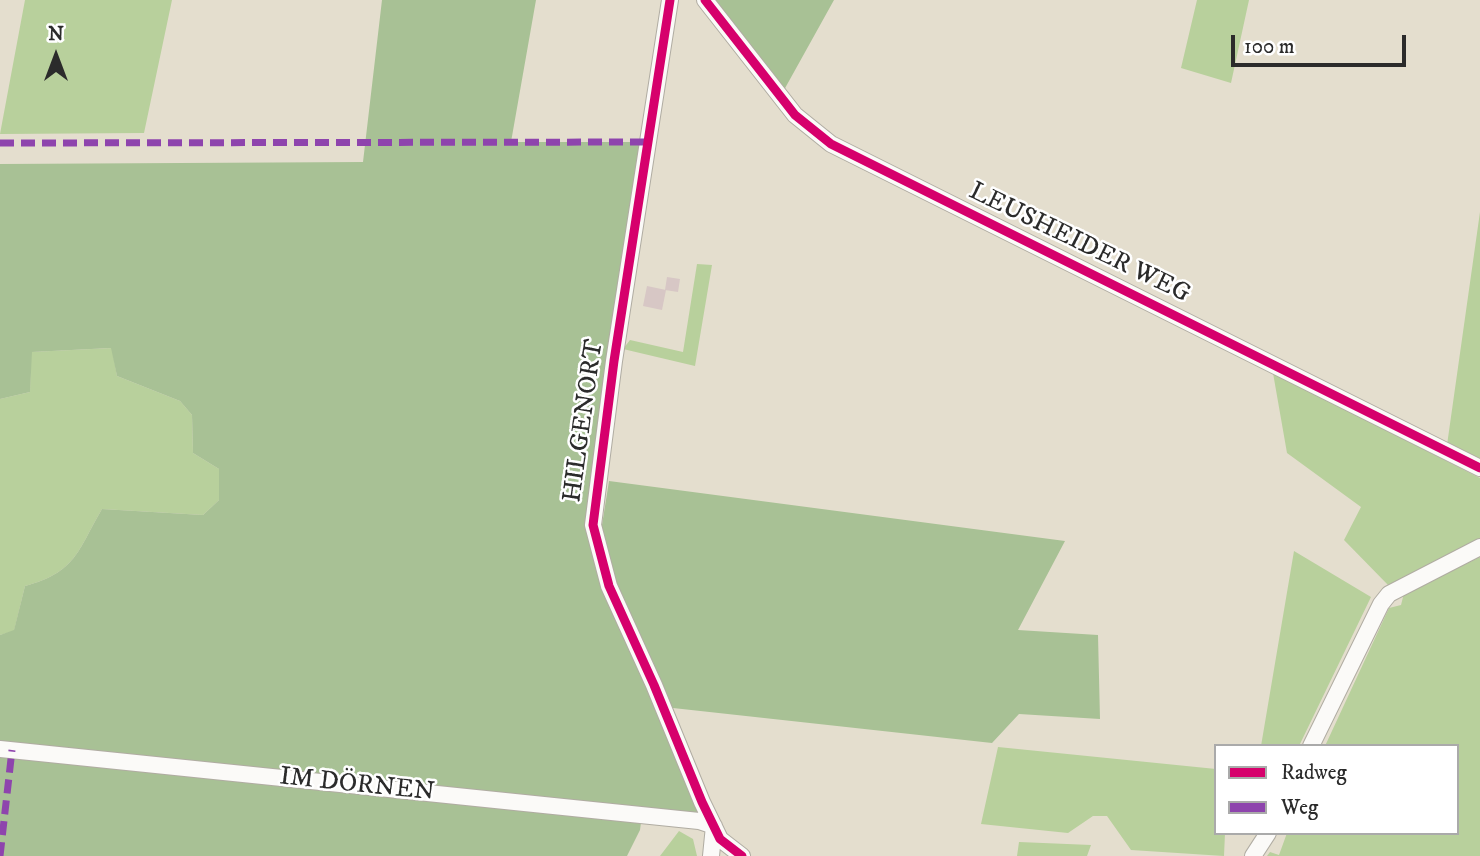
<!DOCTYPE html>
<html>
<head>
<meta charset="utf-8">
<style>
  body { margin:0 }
  #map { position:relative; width:1480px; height:856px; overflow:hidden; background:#e4dece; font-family:"IM FELL DW Pica",serif }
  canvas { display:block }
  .legend { position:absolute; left:1214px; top:744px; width:245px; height:91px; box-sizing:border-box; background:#fff; border:2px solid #aaa; margin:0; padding:9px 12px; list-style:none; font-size:21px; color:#2b2b2b }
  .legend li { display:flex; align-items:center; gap:14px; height:35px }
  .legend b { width:35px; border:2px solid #aaa }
  .north { position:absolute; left:21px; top:21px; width:70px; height:70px; -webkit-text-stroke:5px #fff; paint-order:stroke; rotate:0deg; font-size:19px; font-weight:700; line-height:28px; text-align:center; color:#2b2b2b }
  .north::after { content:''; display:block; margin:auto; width:24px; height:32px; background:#2b2b2b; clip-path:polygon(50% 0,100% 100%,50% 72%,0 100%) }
  .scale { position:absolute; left:1231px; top:35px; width:175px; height:32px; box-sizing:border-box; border:4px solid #2b2b2b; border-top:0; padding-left:9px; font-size:21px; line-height:24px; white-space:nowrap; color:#2b2b2b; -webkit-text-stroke:5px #fff; paint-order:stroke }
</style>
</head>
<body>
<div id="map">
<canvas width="1480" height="856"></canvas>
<ul class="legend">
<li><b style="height:9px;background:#d6006c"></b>Radweg</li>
<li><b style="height:9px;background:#8e44ad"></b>Weg</li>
</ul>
<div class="north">N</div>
<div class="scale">100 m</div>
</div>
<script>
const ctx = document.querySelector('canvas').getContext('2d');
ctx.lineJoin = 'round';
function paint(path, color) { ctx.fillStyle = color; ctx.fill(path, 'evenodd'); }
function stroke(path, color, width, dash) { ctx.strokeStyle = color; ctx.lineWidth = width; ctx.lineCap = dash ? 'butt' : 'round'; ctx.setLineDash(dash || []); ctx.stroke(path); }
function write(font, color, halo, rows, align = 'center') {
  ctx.font = font + ' "IM FELL DW Pica",serif'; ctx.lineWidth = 5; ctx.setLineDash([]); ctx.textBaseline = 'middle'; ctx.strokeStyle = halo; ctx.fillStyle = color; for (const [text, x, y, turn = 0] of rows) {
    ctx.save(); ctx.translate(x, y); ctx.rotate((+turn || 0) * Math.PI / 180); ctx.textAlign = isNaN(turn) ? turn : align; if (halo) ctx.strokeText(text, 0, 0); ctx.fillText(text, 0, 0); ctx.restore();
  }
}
const green = new Path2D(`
  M25 0H172L144 133 0 134Z
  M1197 0H1249L1231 83 1181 68Z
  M1480 212V461L1447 445Z
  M697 264 712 265 695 366 623 349 630 340 683 352Z
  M112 348 117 376 180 401 192 415 193 453 219 469V500L203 515 102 509C77 552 76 572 25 586L14 631 0 635V399L30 392 31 352Z
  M1273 373 1480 478V539L1388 585 1344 540 1361 507 1287 453Z
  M1294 551 1371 597 1299 746H1261Z
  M1480 557V856H1267L1270 852 1279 855 1287 833H1457V746H1325L1389 608 1401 605 1404 593Z
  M998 747 1216 769V833H1225L1224 856 1131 850 1107 816H1093L1068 833 981 824Z
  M679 831 693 839 697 856H660Z
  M1019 842 1091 845 1087 856H1017Z`);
const forest = new Path2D(`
  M382 0H536L511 142H648L593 525 714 826 642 815 640 830 627 856H0V635L14 630 25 586C76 572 77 552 102 509L203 515 219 500V469L193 453 192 415 180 401 117 376 111 348 32 352 30 392 0 399V164L363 162Z
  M714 0H834L784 90Z
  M609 481 1065 541 1018 630 1098 635 1100 719 1019 714 992 743 673 708 658 685 602 555V525Z`);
const building = new Path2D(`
  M667 277 680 279 678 292 665 290Z
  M647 286 666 290 662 310 643 306Z`);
const minor = new Path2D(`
  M670 0 614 361 593 525 609 586 654 685 702 802 720 839 742 856
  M705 0 795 115 831 144 1480 468
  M1311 746 1381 604 1389 594 1480 547
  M0 749 699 821 714 826
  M711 856 714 826
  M1253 856 1268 833`);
const quiet = new Path2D(`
  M0 143 648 142
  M0 856 12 750`);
const cycleway = new Path2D(`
  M670 0 614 361 593 525 609 586 654 685 702 802 720 839 742 856
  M705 0 795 115 831 144 1480 468`);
const streetNames = [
  ["LEUSHEIDER WEG",1079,244,26],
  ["HILGENORT",585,421,-82],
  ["IM DÖRNEN",357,786,6]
];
paint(green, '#b8d09c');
paint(forest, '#a8c195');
paint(building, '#d7c7c5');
stroke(minor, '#b0aca2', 18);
stroke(minor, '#fbfaf8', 16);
stroke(quiet, '#8e44ad', 7, [14, 7]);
stroke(cycleway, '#d6006c', 9);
write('26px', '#2b2b2b', '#fff', streetNames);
</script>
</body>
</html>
